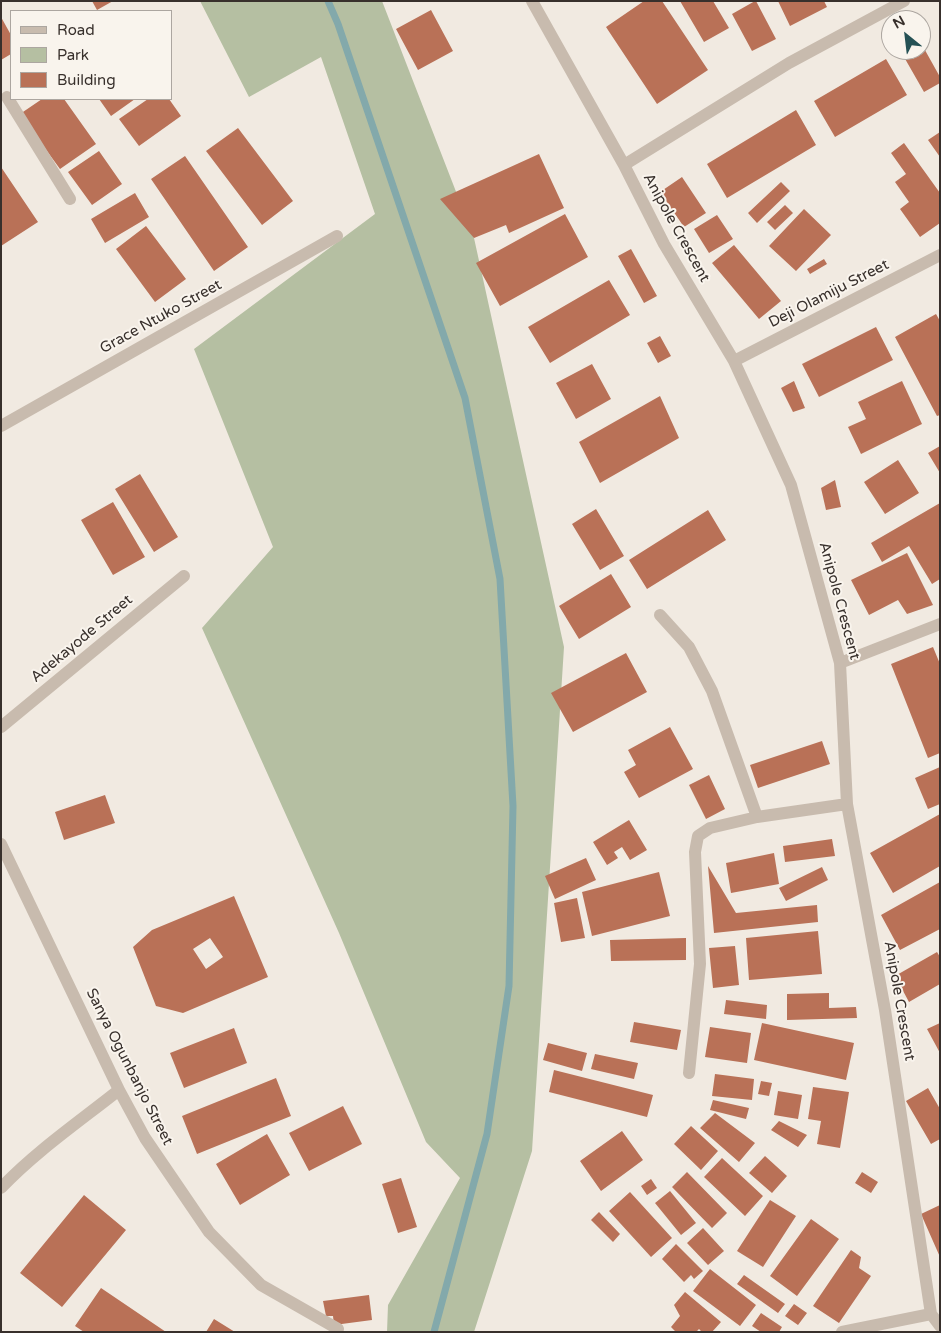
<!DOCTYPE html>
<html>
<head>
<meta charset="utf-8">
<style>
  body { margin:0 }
  #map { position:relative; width:941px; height:1333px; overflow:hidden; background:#f1eae1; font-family:"Varela Round",sans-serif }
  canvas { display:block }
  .frame { position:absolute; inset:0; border:2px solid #38302c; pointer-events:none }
  .legend { position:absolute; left:10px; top:10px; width:162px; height:90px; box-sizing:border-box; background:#f9f4ed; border:1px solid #aca6a0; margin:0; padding:6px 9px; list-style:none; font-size:15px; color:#38302c }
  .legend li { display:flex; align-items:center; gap:10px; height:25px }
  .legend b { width:25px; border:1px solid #aca6a0 }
  .north { position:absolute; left:881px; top:10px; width:50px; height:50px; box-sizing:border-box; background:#f9f4ed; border:1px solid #aca6a0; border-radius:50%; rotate:331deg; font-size:14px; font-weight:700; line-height:20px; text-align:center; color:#38302c }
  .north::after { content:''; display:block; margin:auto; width:18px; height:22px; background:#255155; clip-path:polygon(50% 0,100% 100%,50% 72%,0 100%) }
</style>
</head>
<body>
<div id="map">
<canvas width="941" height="1333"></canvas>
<div class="frame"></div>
<ul class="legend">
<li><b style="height:6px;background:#c8bbae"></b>Road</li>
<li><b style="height:14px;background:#b5bfa2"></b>Park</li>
<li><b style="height:14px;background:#b97157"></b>Building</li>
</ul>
<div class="north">N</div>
</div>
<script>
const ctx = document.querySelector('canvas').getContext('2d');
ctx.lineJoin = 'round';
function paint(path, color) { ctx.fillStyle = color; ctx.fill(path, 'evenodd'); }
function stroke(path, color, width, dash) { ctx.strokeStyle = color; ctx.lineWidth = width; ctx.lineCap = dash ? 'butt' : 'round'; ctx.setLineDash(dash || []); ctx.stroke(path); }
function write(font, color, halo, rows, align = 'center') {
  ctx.font = font + ' "Varela Round",sans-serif'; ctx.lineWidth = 4; ctx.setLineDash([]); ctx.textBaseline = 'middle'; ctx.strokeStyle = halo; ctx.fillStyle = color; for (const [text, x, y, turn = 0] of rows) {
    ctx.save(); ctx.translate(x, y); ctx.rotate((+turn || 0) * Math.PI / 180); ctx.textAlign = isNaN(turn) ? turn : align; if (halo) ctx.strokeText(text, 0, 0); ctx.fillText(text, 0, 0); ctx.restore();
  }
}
const green = new Path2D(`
  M200 1H382L474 238 564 647 532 1151 474 1332H387L388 1305 460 1178 426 1142 339 933 202 628 273 547 194 349 375 214 321 57 249 97Z`);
const stream = new Path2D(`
  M328 1 338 24 465 398 500 579 513 806 509 986 487 1134 434 1332`);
const building = new Path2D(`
  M92 1H113L97 10Z
  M644 1H662L708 70 657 104 606 27Z
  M680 1H713L729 28 704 42Z
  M755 1H756L776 39 752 51 732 14Z
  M778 1H824L827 7 790 26Z
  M431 10 453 51 418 70 396 29Z
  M1 17 11 35V54L1 60Z
  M921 43 940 77V83L924 92 900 50H921Z
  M886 59 907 95 835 137 814 101Z
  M42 99H64L96 144 60 169 20 114Z
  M99 99H135L111 116Z
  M148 99H169L181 116 139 146 119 119Z
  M796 110 816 145 727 198 707 164Z
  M238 128 293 201 262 225 206 151Z
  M940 132V157L928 140Z
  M904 143 940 193V223L920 237 900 209 909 202 895 182 906 174 891 153Z
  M99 151 122 184 92 205 68 172Z
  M539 154 564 208 509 233 506 225 474 238 440 199Z
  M185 156 248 247 214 271 151 179Z
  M1 167 38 222 1 246Z
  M682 177 706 213 684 227 660 192Z
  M781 182 790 191 757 223 748 213Z
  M135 193 149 217 105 243 91 219Z
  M785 205 793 213 775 230 767 222Z
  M804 209 831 235 796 271 769 246Z
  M565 214 588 257 500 306 476 263Z
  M717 215 733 239 709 253 694 229Z
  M146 226 186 279 155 302 116 249Z
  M734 245 781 301 759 319 712 263Z
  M631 249 657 296 644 303 618 256Z
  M824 259 827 264 810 274 807 269Z
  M609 280 630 315 550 363 528 327Z
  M936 314 940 321V415L937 416 895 337Z
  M876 327 893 360 819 397 802 364Z
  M660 336 671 356 658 363 647 343Z
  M592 364 611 399 576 419 556 383Z
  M794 381 805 408 793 412 781 388Z
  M902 381 922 424 861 454 848 427 866 419 858 402Z
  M660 396 679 438 600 483 579 442Z
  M940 446V473L928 453Z
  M898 460 919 493 885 514 864 482Z
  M140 474 178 537 154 552 115 489Z
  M835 480 841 507 826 510 821 488Z
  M113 502 145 557 113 575 81 520Z
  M940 503V579L932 584 909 546 882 562 871 543Z
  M596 509 624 556 600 570 572 524Z
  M708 510 726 540 647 589 629 560Z
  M907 553 933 605 907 614 898 600 869 615 851 580Z
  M611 574 631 607 579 639 559 606Z
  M933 647 940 664V753L928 758 891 664Z
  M626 653 647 692 573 732 551 693Z
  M670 727 693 769 639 798 624 772 636 765 628 750Z
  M822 741 830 764 758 788 750 765Z
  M940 767V804L928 809 915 778Z
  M709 775 725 809 706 819 689 785Z
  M105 795 115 823 64 840 55 812Z
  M940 814V866L893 893 870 853Z
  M629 820 647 850 630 860 622 847 614 852 618 858 607 865 593 842Z
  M832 839 835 856 785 862 783 846Z
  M774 853 779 884 731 893 726 863Z
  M586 858 596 880 555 899 545 876Z
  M708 866 736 913 817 905 818 922 714 933Z
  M822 867 828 880 786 901 779 888Z
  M659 872 670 916 592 936 582 892Z
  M940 882V929L900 950 881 915Z
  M234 896 268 977 183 1013 156 1006 133 947 152 930ZM210 938 223 957 206 969 193 949Z
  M577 898 585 938 561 942 554 903Z
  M818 931 822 974 749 980 746 938Z
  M686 938V960L611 961 610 940Z
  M735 946 739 985 713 988 709 948Z
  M937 952 940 957V984L909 1002 895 976Z
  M829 993V1008L856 1007 857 1018 787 1020V994Z
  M726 1000 767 1005 766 1019 724 1014Z
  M634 1022 681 1030 677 1050 630 1042Z
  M762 1023 854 1043 846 1080 754 1060Z
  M940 1023V1053L927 1029Z
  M710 1027 751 1033 747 1063 705 1057Z
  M234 1028 247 1063 184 1088 170 1053Z
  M548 1043 587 1053 582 1071 543 1060Z
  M595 1054 638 1063 634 1079 591 1069Z
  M554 1070 653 1095 647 1117 549 1092Z
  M715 1074 754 1079 752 1100 712 1096Z
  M276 1078 291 1116 197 1154 182 1116Z
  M761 1081 772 1083 769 1096 758 1094Z
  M813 1087 849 1092 840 1148 817 1144 821 1121 808 1119Z
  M928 1088 940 1109V1139L931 1144 906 1101Z
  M778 1091 802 1095 798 1119 774 1115Z
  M713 1100 749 1108 746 1119 710 1110Z
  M343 1106 362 1144 309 1171 289 1133Z
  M715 1113 755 1143 739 1162 700 1128Z
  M779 1121 807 1135 798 1147 771 1130Z
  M691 1126 718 1151 701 1170 674 1144Z
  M622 1131 643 1160 601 1191 580 1161Z
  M267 1134 290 1175 240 1205 216 1164Z
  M765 1156 787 1176 772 1193 749 1173Z
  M722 1158 763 1196 745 1216 704 1177Z
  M687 1172 727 1213 712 1228 672 1187Z
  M862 1172 878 1182 871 1193 855 1183Z
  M401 1178 417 1227 398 1233 382 1184Z
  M651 1179 657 1188 647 1195 641 1186Z
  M670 1191 696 1223 681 1235 655 1203Z
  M630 1192 672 1238 651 1257 609 1211Z
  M84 1195 126 1230 62 1307 20 1273Z
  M770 1200 796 1216 763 1267 737 1251Z
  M940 1205V1257L921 1214Z
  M599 1212 620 1234 613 1242 591 1220Z
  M811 1219 839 1239 797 1296 770 1276Z
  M703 1228 724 1251 708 1265 687 1243Z
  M676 1244 703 1271 694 1279 691 1275 684 1282 662 1259Z
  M851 1250 861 1257 859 1268 871 1276 839 1323 813 1306Z
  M710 1269 756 1305 740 1326 693 1291Z
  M744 1275 785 1304 778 1313 737 1284Z
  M101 1288 166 1332H84L75 1326Z
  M685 1292 721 1322 712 1332H702L699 1329 696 1332H676L671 1327 680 1316 674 1305Z
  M369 1295 372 1320 334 1325 333 1316H326L323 1301Z
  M794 1304 807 1313 798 1325 785 1316Z
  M761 1313 782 1327 779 1332H761L752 1326Z
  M214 1319 235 1332H206Z`);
const minor = new Path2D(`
  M532 1 624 165 664 244 734 361 791 485 840 663 847 804 885 1010 931 1314 940 1326
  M7 97 70 199
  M624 165 789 63 904 1
  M734 361 940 255
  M1 426 337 236
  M660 615 689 647 712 691 757 817
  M840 663 940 624
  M1 727 184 576
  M1 844 119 1090 145 1138 209 1232 261 1285 338 1329
  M689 1073 700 964 695 852 698 836 710 828 757 817 847 804
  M1 1188C35 1152 80 1121 119 1090
  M842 1332 931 1314`);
const streetNames = [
  ["Anipole Crescent",676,228,61],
  ["Deji Olamiju Street",829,294,-27],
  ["Grace Ntuko Street",161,317,-29],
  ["Anipole Crescent",839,601,75],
  ["Adekayode Street",82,639,-40],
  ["Anipole Crescent",899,1001,80],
  ["Sanya Ogunbanjo Street",129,1067,63]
];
paint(green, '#b5bfa2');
stroke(stream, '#83a9ab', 7);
paint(building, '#b97157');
stroke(minor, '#c8bbae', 12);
write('15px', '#38302c', '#f9f4ed', streetNames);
</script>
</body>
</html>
